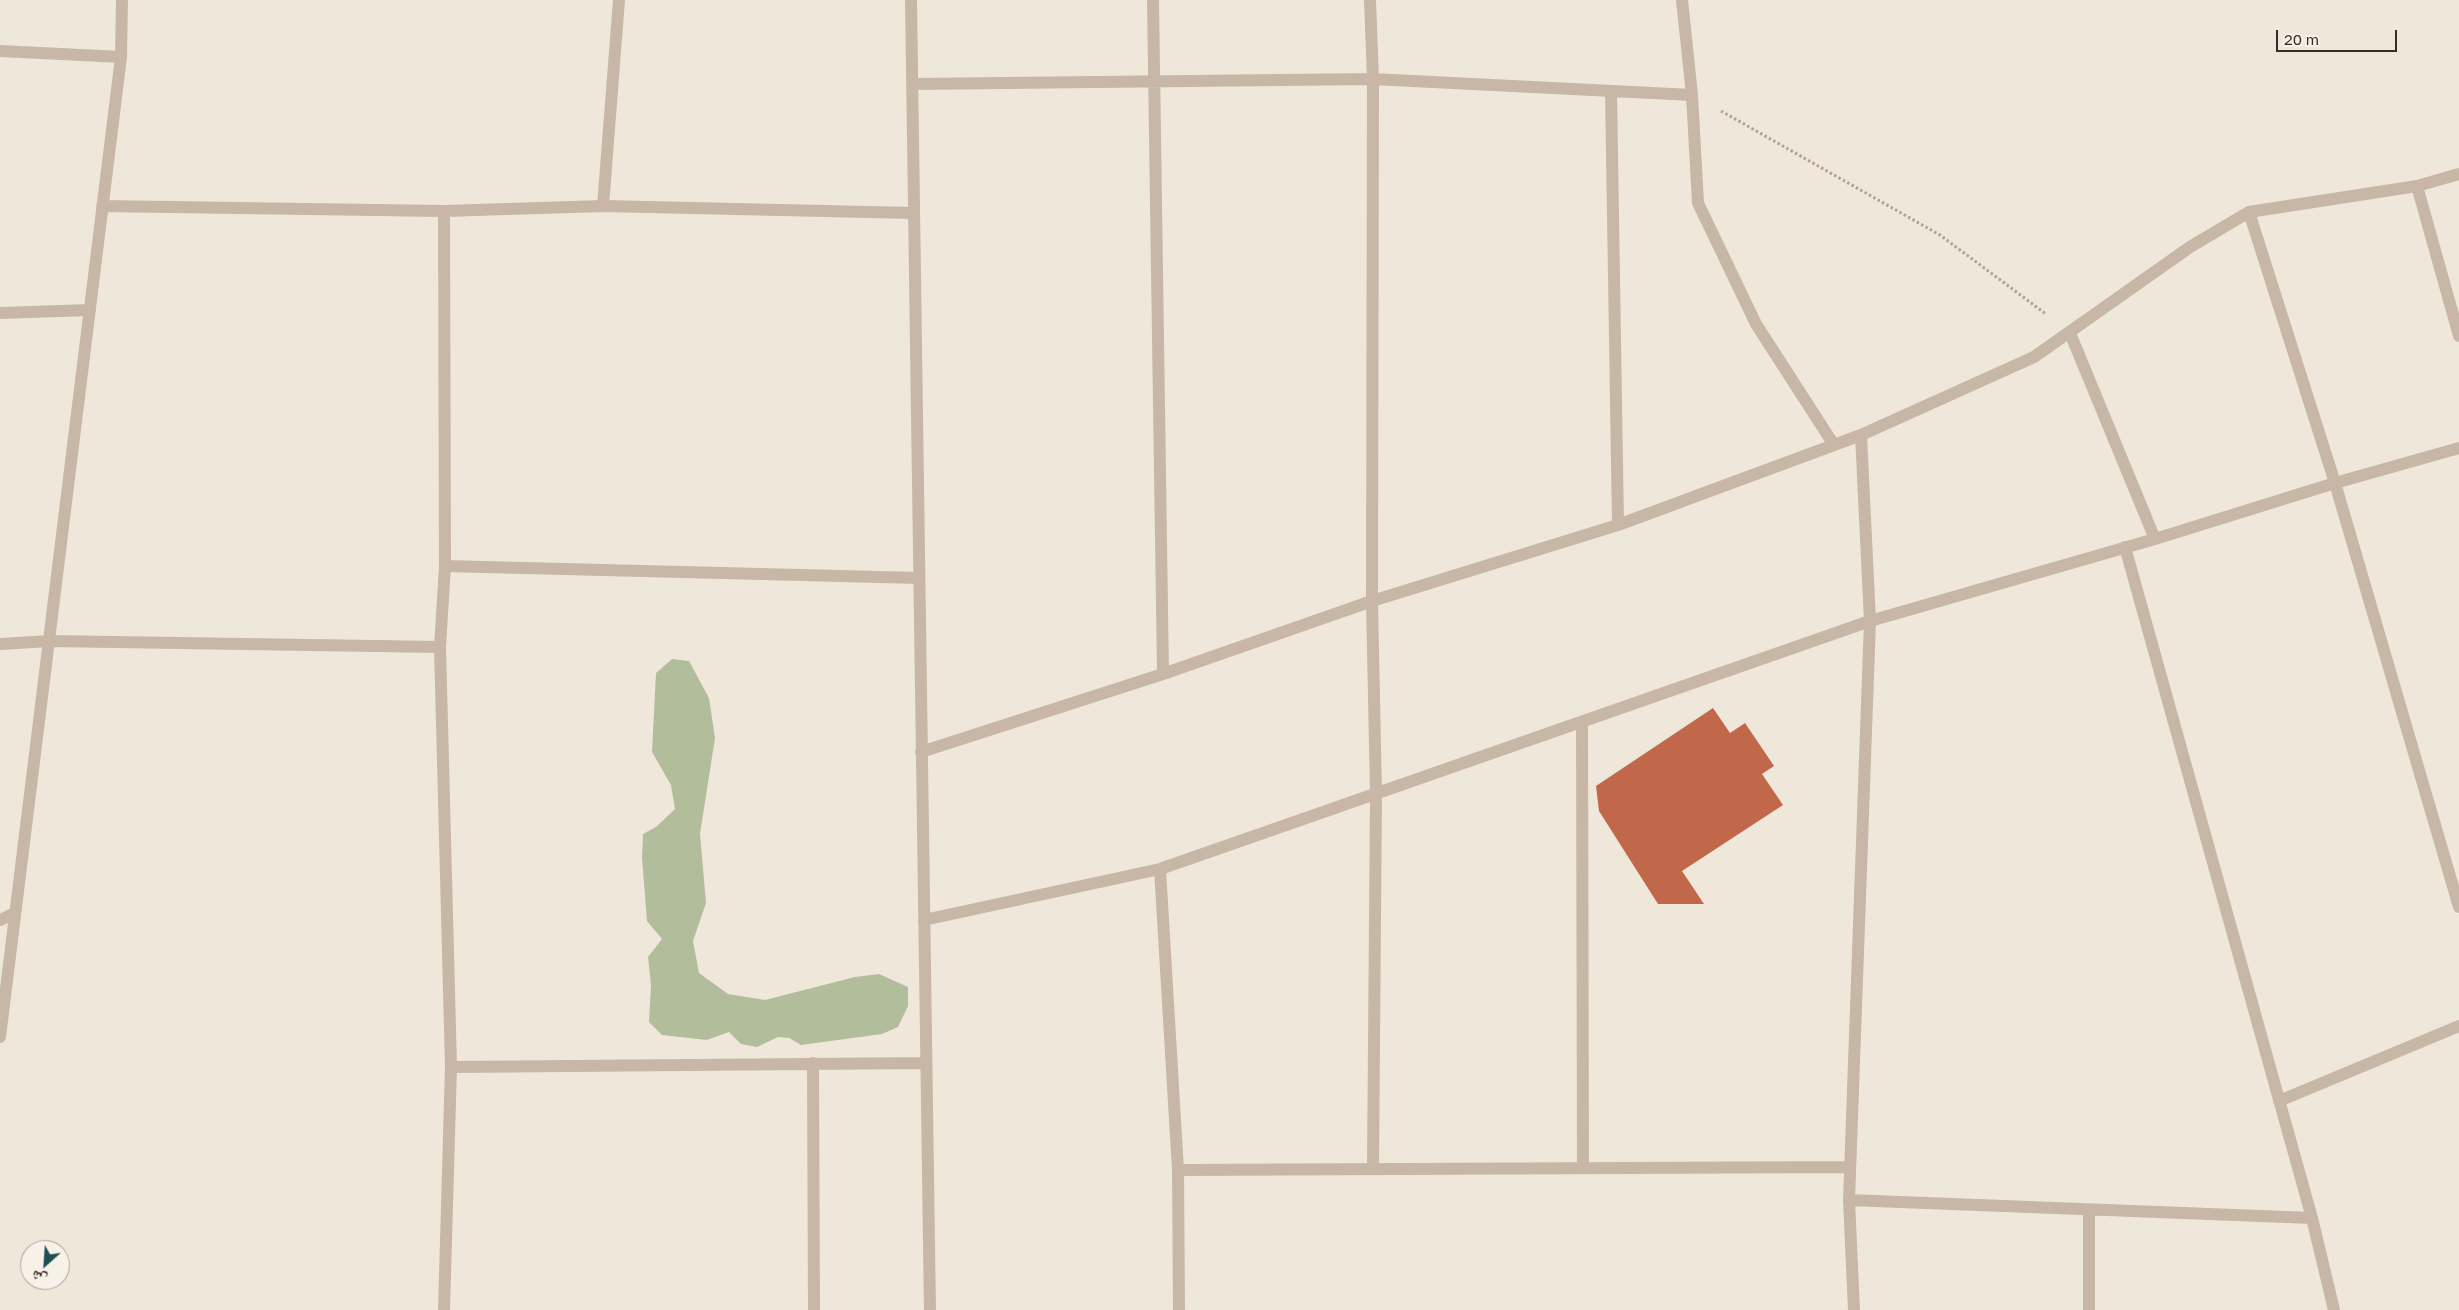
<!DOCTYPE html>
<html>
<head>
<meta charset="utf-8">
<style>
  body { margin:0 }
  #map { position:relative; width:2459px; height:1310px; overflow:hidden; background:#f0e7db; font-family:"Golos Text","Noto Naskh Arabic",sans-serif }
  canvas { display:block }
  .north { position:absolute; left:20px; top:1240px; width:50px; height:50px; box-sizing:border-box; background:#f8f1e7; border:1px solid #aaa29a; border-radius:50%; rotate:206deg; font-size:14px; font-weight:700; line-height:20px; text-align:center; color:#352c27 }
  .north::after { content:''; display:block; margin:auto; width:18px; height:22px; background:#1f4f54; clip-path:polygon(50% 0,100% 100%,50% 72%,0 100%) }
  .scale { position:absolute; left:2276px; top:30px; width:121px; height:22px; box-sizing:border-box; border:2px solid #352c27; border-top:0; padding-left:6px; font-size:15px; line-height:18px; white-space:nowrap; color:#352c27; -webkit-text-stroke:4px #f8f1e7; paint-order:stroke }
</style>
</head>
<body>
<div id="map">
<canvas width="2459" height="1310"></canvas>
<div class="north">ش</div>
<div class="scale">20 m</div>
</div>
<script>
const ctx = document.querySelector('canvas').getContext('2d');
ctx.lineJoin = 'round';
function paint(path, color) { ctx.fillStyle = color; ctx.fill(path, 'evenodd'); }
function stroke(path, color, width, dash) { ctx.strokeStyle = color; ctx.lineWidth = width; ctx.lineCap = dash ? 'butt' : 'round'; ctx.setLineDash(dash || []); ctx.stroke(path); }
const green = new Path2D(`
  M672 659 689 661 709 698 715 738 700 834 706 903 693 941 699 973 728 994 765 1000 855 977 879 974 908 987V1006L898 1027 882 1034 801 1045 789 1038 778 1037 757 1047 741 1044 729 1032 707 1040 662 1035 649 1022 651 985 648 957 662 939 647 921 642 858 643 834 656 827 675 809 671 785 652 752 656 673Z`);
const building = new Path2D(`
  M1713 708 1730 733 1745 723 1774 766 1762 774 1783 805 1682 871 1704 904H1658L1599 811 1596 786Z`);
const path = new Path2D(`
  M1721 111 1940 235 2046 314`);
const minor = new Path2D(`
  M911 0 930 1310
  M1153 0 1163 674
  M1370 0 1373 79 1372 601 1376 794 1373 1168
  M1682 0 1692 95 1698 203 1756 324 1834 445
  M0 51 121 57
  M912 84 1373 79 1692 95
  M1611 91 1618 525
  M2417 186 2459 336
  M102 206 444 211 445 566 440 647 451 1067 444 1310
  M603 206 619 0
  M444 211 603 206 913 213
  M2249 212 2335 483 2459 907
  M0 313 90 310
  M2070 333 2155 539
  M2125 547 2312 1218 2334 1310
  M445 566 919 578
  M0 644 49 641 440 647
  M1582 722 1583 1167
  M921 752 1163 674 1372 601 1618 525 1861 435 2034 357 2190 247 2249 212 2417 186 2459 174
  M1160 869 1178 1170 1179 1310
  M0 920 15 913
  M924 920 1160 869 1870 621 2155 539 2335 483 2459 448
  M0 1037 121 57 122 0
  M813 1063 814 1310
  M451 1067 926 1063
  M2279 1101 2459 1026
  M1178 1170 1849 1167
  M1849 1200 1870 621 1861 435
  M1854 1310 1849 1200 2312 1218
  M2089 1310V1210`);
paint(green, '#b2be9b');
paint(building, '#c06849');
stroke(path, '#b3a192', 3, [2.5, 2.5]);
stroke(minor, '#c8b7a7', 12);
</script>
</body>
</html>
